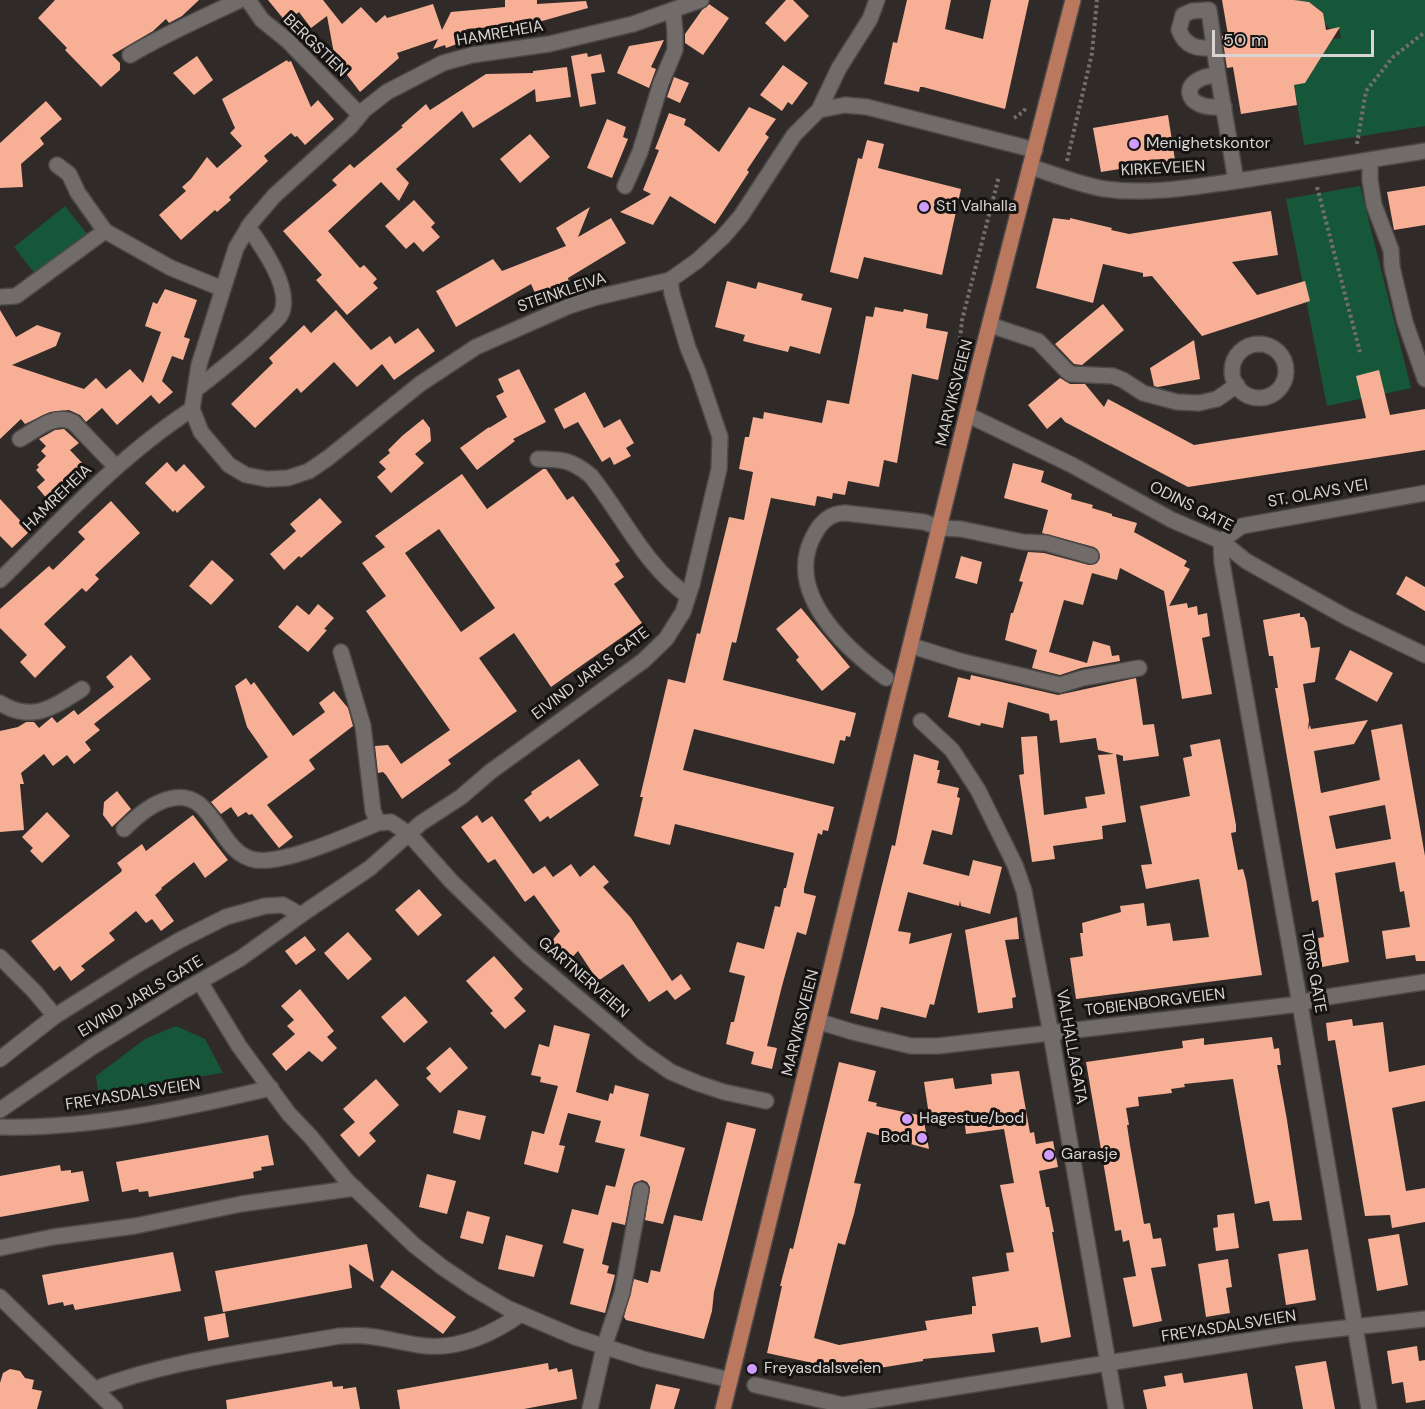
<!DOCTYPE html>
<html>
<head>
<meta charset="utf-8">
<style>
  body { margin:0 }
  #map { position:relative; width:1425px; height:1409px; overflow:hidden; background:#302b29; font-family:"DM Sans",sans-serif }
  canvas { display:block }
  .scale { position:absolute; left:1212px; top:30px; width:162px; height:27px; box-sizing:border-box; border:3px solid #d7d4d3; border-top:0; padding-left:8px; font-size:18px; line-height:21px; white-space:nowrap; color:#d7d4d3; -webkit-text-stroke:4px #161413; paint-order:stroke }
</style>
</head>
<body>
<div id="map">
<canvas width="1425" height="1409"></canvas>
<div class="scale">50 m</div>
</div>
<script>
const ctx = document.querySelector('canvas').getContext('2d');
ctx.lineJoin = 'round';
function paint(path, color) { ctx.fillStyle = color; ctx.fill(path, 'evenodd'); }
function stroke(path, color, width, dash) { ctx.strokeStyle = color; ctx.lineWidth = width; ctx.lineCap = dash ? 'butt' : 'round'; ctx.setLineDash(dash || []); ctx.stroke(path); }
function write(font, color, halo, rows, align = 'center') {
  ctx.font = font + ' "DM Sans",sans-serif'; ctx.lineWidth = 6; ctx.setLineDash([]); ctx.textBaseline = 'middle'; ctx.strokeStyle = halo; ctx.fillStyle = color; for (const [text, x, y, turn = 0] of rows) {
    ctx.save(); ctx.translate(x, y); ctx.rotate((+turn || 0) * Math.PI / 180); ctx.textAlign = isNaN(turn) ? turn : align; if (halo) ctx.strokeText(text, 0, 0); ctx.fillText(text, 0, 0); ctx.restore();
  }
}
const green = new Path2D(`
  M1294 0H1425V126L1304 145 1294 85 1305 83 1333 39 1341 38 1339 28 1331 29 1322 22 1323 13 1309 2 1302 1 1299 4Z
  M1360 186 1411 388 1327 406 1286 199Z
  M65 206 87 234 36 275 14 247Z
  M176 1026 205 1039 223 1073 98 1092 96 1076 145 1039Z`);
const building = new Path2D(`
  M55 0H199L182 16 169 23 166 19 153 31 112 55 120 63V70L101 87 65 50 67 48 38 18Z
  M268 0H323L342 24 361 7 376 23 385 15 387 18 433 4 442 30 451 12 505 7V0H537V4L586 1 588 8 521 27 505 29 504 26 466 29 468 40 446 48 445 45 433 49 438 39 397 53 399 58 360 92 335 59 327 16 311 28 299 12 286 22Z
  M786 0H793L809 16 785 42 765 23Z
  M907 0H951L945 29 983 39 991 0H1029L1005 109 923 87H920L919 92 884 84 893 42 897 43Z
  M1222 0H1294L1309 2 1323 13 1326 30 1340 27 1305 83 1294 85 1297 105 1241 114 1233 67 1227 68 1222 36 1228 35Z
  M709 4 729 18 703 55 685 43V34L702 10Z
  M664 40 651 67 656 69 649 88 617 73 629 46Z
  M587 53 588 57 601 54 605 72 591 74 596 104 580 107 571 56Z
  M197 56 213 80 194 95 173 73Z
  M287 60 288 62 291 61 311 107 318 100 334 119 305 145 297 136 295 137 291 133 264 156 268 161 229 197 231 200 217 212 215 210 181 240 159 215 186 191 182 187 191 179 207 157 217 168 242 146 230 133 235 128 222 99Z
  M783 65 808 83 792 105 788 102 782 111 760 95Z
  M567 67 571 97 536 102 535 89 473 128 462 111 396 169 409 183 399 201 381 182 328 231 360 268 364 265 377 279 373 283 378 288 347 315 316 280 322 275 283 231 337 185 332 180 350 164 354 168 403 127 401 126 426 104 430 110 486 74 533 73V71Z
  M674 77 689 83 680 103 667 97Z
  M46 101 62 119 40 138 44 144 21 164 23 187 0 188V143Z
  M749 107 776 119 765 134 769 137 747 170 749 172 715 224 670 196 653 225 620 212 651 194 643 190 659 150 655 149 669 113 686 119 684 125 690 128 719 152Z
  M1168 115 1175 160 1101 172 1093 128Z
  M607 119 626 127 623 137 628 139 612 178 587 168Z
  M530 134 550 157 520 183 500 159Z
  M867 140 884 144 878 168 961 189 942 275 864 257 858 279 830 272 858 158 862 159Z
  M1425 186V225L1394 230 1387 192Z
  M414 200 435 223 431 227 440 237 423 252 414 242 406 249 385 226Z
  M590 207 578 237 611 218 626 243 568 278 569 283 560 290 535 293 531 284 456 327 436 291 493 259 502 271 566 246 556 228Z
  M1271 211 1278 255 1232 262 1257 295 1305 281 1310 301 1202 336 1152 276 1143 277V273L1103 264 1093 303 1036 288 1053 218 1070 220V218L1112 228 1111 230 1129 234Z
  M727 281 756 289 758 282 803 294 801 300 832 308 820 354 790 346 788 352 763 346 743 341 745 335 715 327Z
  M165 289 197 300 184 337 190 339 183 360 172 356 162 381 173 392 159 404 151 395 117 425 102 408 86 422 80 415 69 410 50 412 25 424 21 419 0 439V310L16 337 37 325 61 333 56 346 12 365 84 389 96 378 106 389 130 369 143 383 161 332 145 326 153 302 157 304Z
  M1103 304 1124 330 1082 365 1074 364 1055 344Z
  M875 307 903 312 904 309 928 314 926 328 948 332 938 380 912 374 897 463 884 460 879 487 848 481 845 495 833 493 832 499 817 496 815 506 771 498 736 643 732 642 723 680 856 713 850 737 846 736 845 741 840 740 834 764 694 729 683 770 834 807 828 831 823 830 822 835 818 833 804 888V893L816 896 806 935 797 932 782 986 767 1046 777 1048 772 1069 751 1064 754 1052 726 1044 731 1022H734L745 976 729 972 737 942 764 949 775 906 780 907 784 888H786L794 853 675 824 670 845 634 836 643 797H640L668 679 685 683 697 633 700 634 729 517 744 520 753 472 739 469 745 437H749L753 417 763 419 764 412 822 423 827 400 849 404 866 316 873 317Z
  M336 310 371 350 390 336 395 344 418 328 435 351 394 380 382 364 357 387 334 362 301 393 297 388 255 428 231 404 273 363 269 358 304 325 311 333Z
  M1194 340 1200 379 1158 387 1154 386 1150 368Z
  M519 369 546 422 513 439 515 441 477 470 460 448 489 427V428L507 417 496 396 504 392 498 379Z
  M1379 370 1390 415 1425 409V450L1188 487 1065 422 1061 417 1047 429 1028 405 1060 378 1070 384H1085L1104 407 1108 399 1194 445 1366 418 1356 376Z
  M585 392 604 428 620 419 634 443 626 448 631 456 614 465 610 457 602 462 578 422 564 429 554 409Z
  M423 419 430 428 431 441 415 454 424 463 391 493 377 477 386 469 379 462 390 453 388 450 402 436Z
  M64 429 79 443 70 450 86 467 69 483 73 488 53 506 37 487 45 480 36 470 39 467 37 465 46 456 41 451 46 446 39 439 55 430Z
  M167 462 176 472 184 464 205 487 177 513 175 510 173 512 145 483Z
  M1013 463 1044 471 1041 482 1072 494 1071 499 1093 505 1092 508 1112 514V516L1137 523 1134 532 1187 561 1184 566 1190 569 1169 606 1187 603 1188 608 1197 606 1198 615 1207 613 1210 636 1202 638 1212 694 1182 699 1164 591 1120 568 1117 580 1092 573 1083 605 1064 600 1049 652 1087 663 1093 641 1110 646 1112 656 1119 655 1120 661 1081 668 1060 675 1032 668 1037 650 1005 640 1011 613H1013L1023 582 1019 581 1028 552 1044 553 1089 565 1097 563 1100 558 1098 550 1094 547 1042 533 1048 510 1004 498Z
  M543 469H546L567 500 573 496 620 561 615 564 624 577 614 584 642 623 551 687 514 633 479 658 517 711 448 760 451 764 402 799 386 775 383 772 378 773 375 746 388 745 401 764 450 730 366 611 386 596 362 563 385 547 375 536 462 474 487 509ZM439 529 495 608 461 632 405 553Z
  M320 498 342 522 301 558 299 556 284 570 270 554 296 531 290 524Z
  M0 499 30 531 12 548 0 536Z
  M111 501 140 533 95 575 99 579 86 592 82 588 44 624 66 647 35 678 20 662 27 655 0 628V609L49 566 53 570 85 539 78 532Z
  M961 556 982 562 977 584 955 578Z
  M212 560 234 580 211 605 189 586Z
  M1406 576 1425 587V611L1396 594Z
  M318 604 334 618 324 629 327 630 308 652 278 627 297 605 309 615Z
  M801 608 850 667 822 691 796 660 799 657 776 629Z
  M1300 613V617H1304L1307 622 1311 648 1320 647 1315 682 1303 684 1309 720 1308 730 1310 725 1311 729 1368 720 1354 744 1314 751 1321 793 1380 780 1371 730 1402 724 1425 856V961H1416L1415 955 1386 959 1382 931 1410 927 1404 891 1400 892 1395 862 1335 873 1349 962 1322 967 1318 938 1324 937 1318 900 1312 902 1275 688H1278L1273 656H1269L1263 620ZM1385 805 1391 839 1336 849 1329 816Z
  M1350 650 1393 673 1377 702 1335 679Z
  M131 655 151 679 94 724 100 730 85 742 91 750 74 764 67 755 53 766 44 754 21 773 24 784H20L24 830 0 832V731L18 727 26 722H34L39 728 52 717 57 723 74 710 78 715 114 687 106 677Z
  M971 675 1058 695 1136 678 1143 725 1154 724 1159 756 1123 761V756L1116 754 1126 822 1102 826 1103 839 1053 846 1055 859 1032 862 1019 775 1024 774 1021 737 1037 736 1044 815 1087 808 1085 797 1105 794 1098 755 1114 754 1098 750 1096 738 1060 743 1057 720 1050 721 1049 714 1008 702 1003 728 981 723 980 726 948 717 958 677 970 680Z
  M246 678 251 685 254 682 293 736 325 712 319 703 334 691 348 708 353 726 309 760 315 769 267 805 293 837 279 848 252 814 249 815 246 812 238 817 231 807 221 814 211 802 268 757 247 727 235 686Z
  M1220 739 1236 825V832L1231 833 1238 870 1243 869 1246 880 1262 975 1076 999 1070 958 1083 956 1080 933H1083L1082 923 1121 912 1120 906 1144 903 1147 926 1170 923 1173 941 1209 937 1199 879 1146 889 1141 865 1152 864 1140 806 1190 796 1183 758 1192 756 1190 745Z
  M914 754 939 761 937 770H940L937 783 959 788 957 797 960 798 952 835 932 830 923 864 969 876 973 860 1002 867 990 914 961 906 960 901 959 906 908 892 898 931 911 933 909 944 952 933 934 1005 930 1004 926 1018 881 1007 878 1020 850 1013 892 845 895 846Z
  M579 759 599 785 550 819 548 816 540 822 524 800 532 794 531 792Z
  M117 791 131 809 112 827 103 815 104 802Z
  M47 812 70 836 42 863 30 851 33 848 22 837Z
  M193 815 228 860 205 878 194 862 161 888 162 889 155 895 174 921 161 931 152 919 146 923 136 911 109 933 115 940 81 966 85 970 71 981 60 966 54 971 31 941 121 872 122 870 117 863 142 844 146 851Z
  M477 815 482 823 492 816 533 874 545 866 553 877 571 864 580 877 594 865 609 882 603 887 631 918 672 981 681 974 691 989 675 1000 667 990 649 1002 623 964 598 981 578 951 565 965 546 948 560 931 534 895 525 902 495 859 488 863 461 827Z
  M419 889 442 915 418 936 395 910Z
  M1017 917 1019 939 1005 940 1016 997 1012 998 1013 1008 978 1013 965 930Z
  M348 932 372 959 348 980 324 953Z
  M305 936 316 950 296 965 285 951Z
  M494 956 523 989 514 998 526 1011 505 1029 490 1013 493 1011 466 981Z
  M300 989 334 1031 327 1037 337 1048 322 1062 309 1051 286 1071 272 1054 295 1034 287 1026 294 1020 281 1006Z
  M405 996 428 1022 404 1043 381 1017Z
  M1352 1019 1353 1026 1383 1022 1389 1072 1425 1065V1101L1392 1108 1406 1191 1425 1188V1222L1392 1228 1390 1215 1365 1216 1335 1040 1328 1041 1326 1023Z
  M554 1025 590 1034 576 1092 608 1101 610 1093 613 1094 615 1085 649 1094 640 1136 685 1148 663 1224 645 1220 650 1187 647 1182 642 1180 634 1183 632 1188 625 1225 612 1222 602 1264 609 1266 607 1273 615 1275 605 1313 570 1304 584 1249 563 1243 572 1209 598 1215 606 1185 615 1187 625 1149 595 1142 601 1121 568 1113 559 1145 565 1146 558 1173 524 1164 532 1131 544 1134 558 1086 540 1082 541 1077 531 1075 539 1044 549 1047Z
  M1272 1037 1274 1049 1279 1048 1281 1065H1277L1287 1120 1302 1220 1273 1221 1269 1201 1255 1204 1233 1079 1184 1084 1185 1087 1171 1089 1172 1093 1138 1097 1139 1106 1126 1108 1129 1125H1127L1130 1145 1144 1224 1150 1223 1153 1239 1161 1238 1166 1266 1151 1268 1162 1321 1133 1327 1123 1278 1136 1276 1129 1240 1123 1242 1121 1230 1115 1231 1086 1062 1183 1048 1182 1041 1204 1038V1045Z
  M450 1047 468 1068 440 1093 426 1078 431 1074 426 1068Z
  M839 1062 876 1071 868 1101 877 1103 876 1106 923 1116 929 1149 867 1132 854 1183 861 1184 854 1214 845 1245 838 1243 814 1338 839 1345 927 1330 925 1321 972 1314V1306H976L972 1277 1009 1271 1006 1253 1014 1252 1000 1185 1014 1183 1004 1129 966 1134 964 1117 930 1122 924 1082 953 1078 955 1089 992 1084 991 1074 1019 1071 1030 1133 1034 1132 1036 1144 1053 1141 1058 1167 1039 1171 1046 1207H1049L1054 1232H1052L1071 1337 1041 1343 1038 1327 992 1334 995 1352 923 1359V1361L854 1372 767 1353 782 1286H780L790 1248 793 1249Z
  M376 1079 399 1105 369 1133 376 1141 359 1157 340 1135 355 1122 343 1109Z
  M458 1110 486 1116 480 1140 453 1133Z
  M727 1122 756 1129 714 1292 712 1311 704 1339 626 1320 624 1317 634 1279 648 1283 651 1270 660 1272 674 1215 702 1221Z
  M268 1135 274 1165 261 1167 262 1170 253 1172 254 1178 149 1197 148 1191 139 1192 138 1189 122 1192 116 1162Z
  M60 1165 61 1171 71 1170V1173L83 1171 89 1201 0 1217V1176Z
  M427 1174 456 1181 447 1214 419 1207Z
  M467 1211 490 1217 483 1244 460 1238Z
  M1234 1213 1239 1248 1216 1251 1213 1228 1218 1227 1217 1215Z
  M1399 1234 1408 1285 1377 1291 1368 1239Z
  M506 1235 543 1245 534 1277 498 1269Z
  M367 1244 374 1282 349 1264 352 1288 223 1312 215 1271Z
  M1308 1249 1316 1300 1286 1305 1278 1254Z
  M173 1252 181 1291 75 1310 73 1304 64 1306 63 1302 48 1305 42 1275Z
  M1228 1259 1232 1287 1226 1288 1230 1313 1206 1317 1198 1264Z
  M392 1270 456 1317 443 1334 380 1287Z
  M225 1313 229 1337 208 1341 204 1317Z
  M1417 1346 1419 1361 1425 1360V1400L1406 1403 1403 1382 1392 1384 1387 1351Z
  M1326 1361 1335 1409H1303L1295 1366Z
  M548 1363 549 1370 557 1368 558 1372 572 1369 577 1399 524 1409H400L397 1390Z
  M10 1369 20 1371 25 1378 34 1380 32 1389 42 1391 37 1409H0V1383L3 1373Z
  M1182 1373 1184 1383 1247 1373 1253 1409H1147L1143 1390 1166 1386 1164 1376Z
  M332 1381 333 1387 343 1386V1389L356 1387 360 1409H227L226 1400Z
  M656 1384 680 1389 674 1409H650Z`);
const path = new Path2D(`
  M1014 118 1023 112 1026 108
  M1357 144 1366 91 1393 57 1425 32
  M1067 161 1092 53 1097 0
  M1317 187 1360 352
  M957 369 962 320 999 176`);
const minor = new Path2D(`
  M248 0 262 20 288 41 360 115
  M1214 47C1199 50 1185 47 1179 30L1183 15 1192 11 1209 10 1218 75 1236 181
  M130 55C165 34 202 18 240 0
  M1218 75C1176 77 1183 113 1224 106
  M819 110 845 105 867 107 1035 150
  M1370 160V180L1374 205 1391 250 1392 267 1405 322 1425 379
  M57 165 69 174 78 193 105 231 171 268 223 289
  M1030 167C1055 174 1079 185 1105 189 1148 195 1193 187 1236 181 1299 172 1362 161 1425 151
  M625 186 640 152 661 83 675 50V32L673 11
  M0 297 16 296 105 231
  M990 325 1038 341 1067 371 1071 374 1113 376 1123 380 1143 393 1177 402 1199 403 1217 399 1237 385
  M1232 371a27 27 0 1 1 54 0a27 27 0 1 1-54 0Z
  M195 390C220 370 246 351 268 328 272 324 279 319 281 314 293 290 262 246 248 227
  M192 409 201 432 229 465 246 475 267 479 288 478 309 471 328 458 420 384 476 347 569 306 594 298 670 280 697 261 723 237 741 216 794 135 819 110 839 68 870 19 877 0
  M968 415 1072 465 1172 520 1221 541 1246 561 1269 574 1348 618 1425 655
  M20 439C36 430 54 413 73 422L116 467
  M538 459C562 459 572 460 591 476 623 516 645 566 688 596
  M0 580C61 520 120 456 192 409L199 365 236 248 251 223 274 196 350 127 364 110 387 92 443 63 472 55 549 44 633 24 701 0
  M912 646 960 661 1060 685 1083 678 1139 668
  M341 652 363 726 373 811 378 823
  M886 678C845 648 783 592 814 535 821 522 830 513 845 513L924 522 941 528 961 529 1023 542 1046 543 1091 556
  M0 703C32 723 54 707 82 689
  M921 721 952 750 978 790 1015 865 1024 891 1051 1034 1116 1409
  M124 829C136 817 152 803 169 799 215 786 217 855 256 860 286 864 349 835 378 823L391 822 409 834 451 881 527 955 642 1052 671 1072 697 1083 724 1092 766 1101
  M0 957 34 991 55 1016
  M200 982 239 1046 289 1114 310 1136 347 1181 414 1245 442 1267 473 1288 507 1308 575 1337 643 1359 730 1380
  M820 1022 853 1032 911 1046H938L1300 1004 1314 999 1425 982
  M0 1059 55 1016 135 966 180 940 226 917 265 906 283 905 301 915
  M0 1110 92 1047 178 994 241 958 308 910 370 868 421 823 461 797 490 772 643 661 666 639 683 612 692 584 719 469 720 437 698 372 688 348 672 294 670 280
  M0 1127C91 1129 182 1109 271 1088
  M0 1248 53 1237 135 1226 241 1204 355 1188
  M0 1297 115 1409
  M755 1385 843 1405 1291 1334 1425 1319
  M95 1389C173 1359 257 1351 339 1336 348 1336 358 1335 367 1336 387 1338 406 1344 426 1346 460 1349 494 1333 521 1314
  M590 1409 604 1347 622 1293 641 1190
  M1369 1409 1300 1004 1222 563 1221 541 1242 526 1425 493`);
const major = new Path2D(`
  M723 1409 977 373 1073 0`);
const markers = [
  [1134,144,6,"#d09dfe"],
  [924,207,6,"#d09dfe"],
  [907,1119,6,"#d09dfe"],
  [922,1138,6,"#d09dfe"],
  [1049,1155,6,"#d09dfe"],
  [752,1369,6,"#d09dfe"]
];
const streetNames = [
  ["HAMREHEIA",500,34,-10],
  ["BERGSTIEN",315,46,44],
  ["KIRKEVEIEN",1163,169,-3],
  ["STEINKLEIVA",562,293,-19],
  ["MARVIKSVEIEN",955,393,-76],
  ["ST. OLAVS VEI",1318,494,-10],
  ["HAMREHEIA",58,498,-44],
  ["ODINS GATE",1191,507,27],
  ["EIVIND JARLS GATE",591,674,-37],
  ["TORS GATE",1313,972,80],
  ["GARTNERVEIEN",583,978,41],
  ["EIVIND JARLS GATE",141,997,-31],
  ["TOBIENBORGVEIEN",1155,1003,-7],
  ["MARVIKSVEIEN",801,1023,-76],
  ["VALHALLAGATA",1071,1047,80],
  ["FREYASDALSVEIEN",133,1095,-9],
  ["FREYASDALSVEIEN",1229,1327,-9]
];
const poiNames = [
  ["Menighetskontor",1146,144],
  ["St1 Valhalla",936,207],
  ["Hagestue/bod",919,1119],
  ["Bod",910,1138,"right"],
  ["Garasje",1061,1155],
  ["Freyasdalsveien",764,1369]
];
paint(green, '#16573a');
paint(building, '#f7b095');
stroke(minor, '#4d4948', 18);
stroke(major, '#4d4948', 18);
stroke(path, '#726e6c', 4, [3, 3]);
stroke(minor, '#716b69', 15);
stroke(major, '#ba785f', 15);
for (const [x, y, r, color] of markers) { const dot = new Path2D(); dot.arc(x, y, r, 0, 2 * Math.PI); ctx.fillStyle = color; ctx.fill(dot); stroke(dot, '#161413', 2); }
write('16px', '#d7d4d3', '#161413', streetNames);
write('16px', '#d7d4d3', '#161413', poiNames, 'left');
</script>
</body>
</html>
